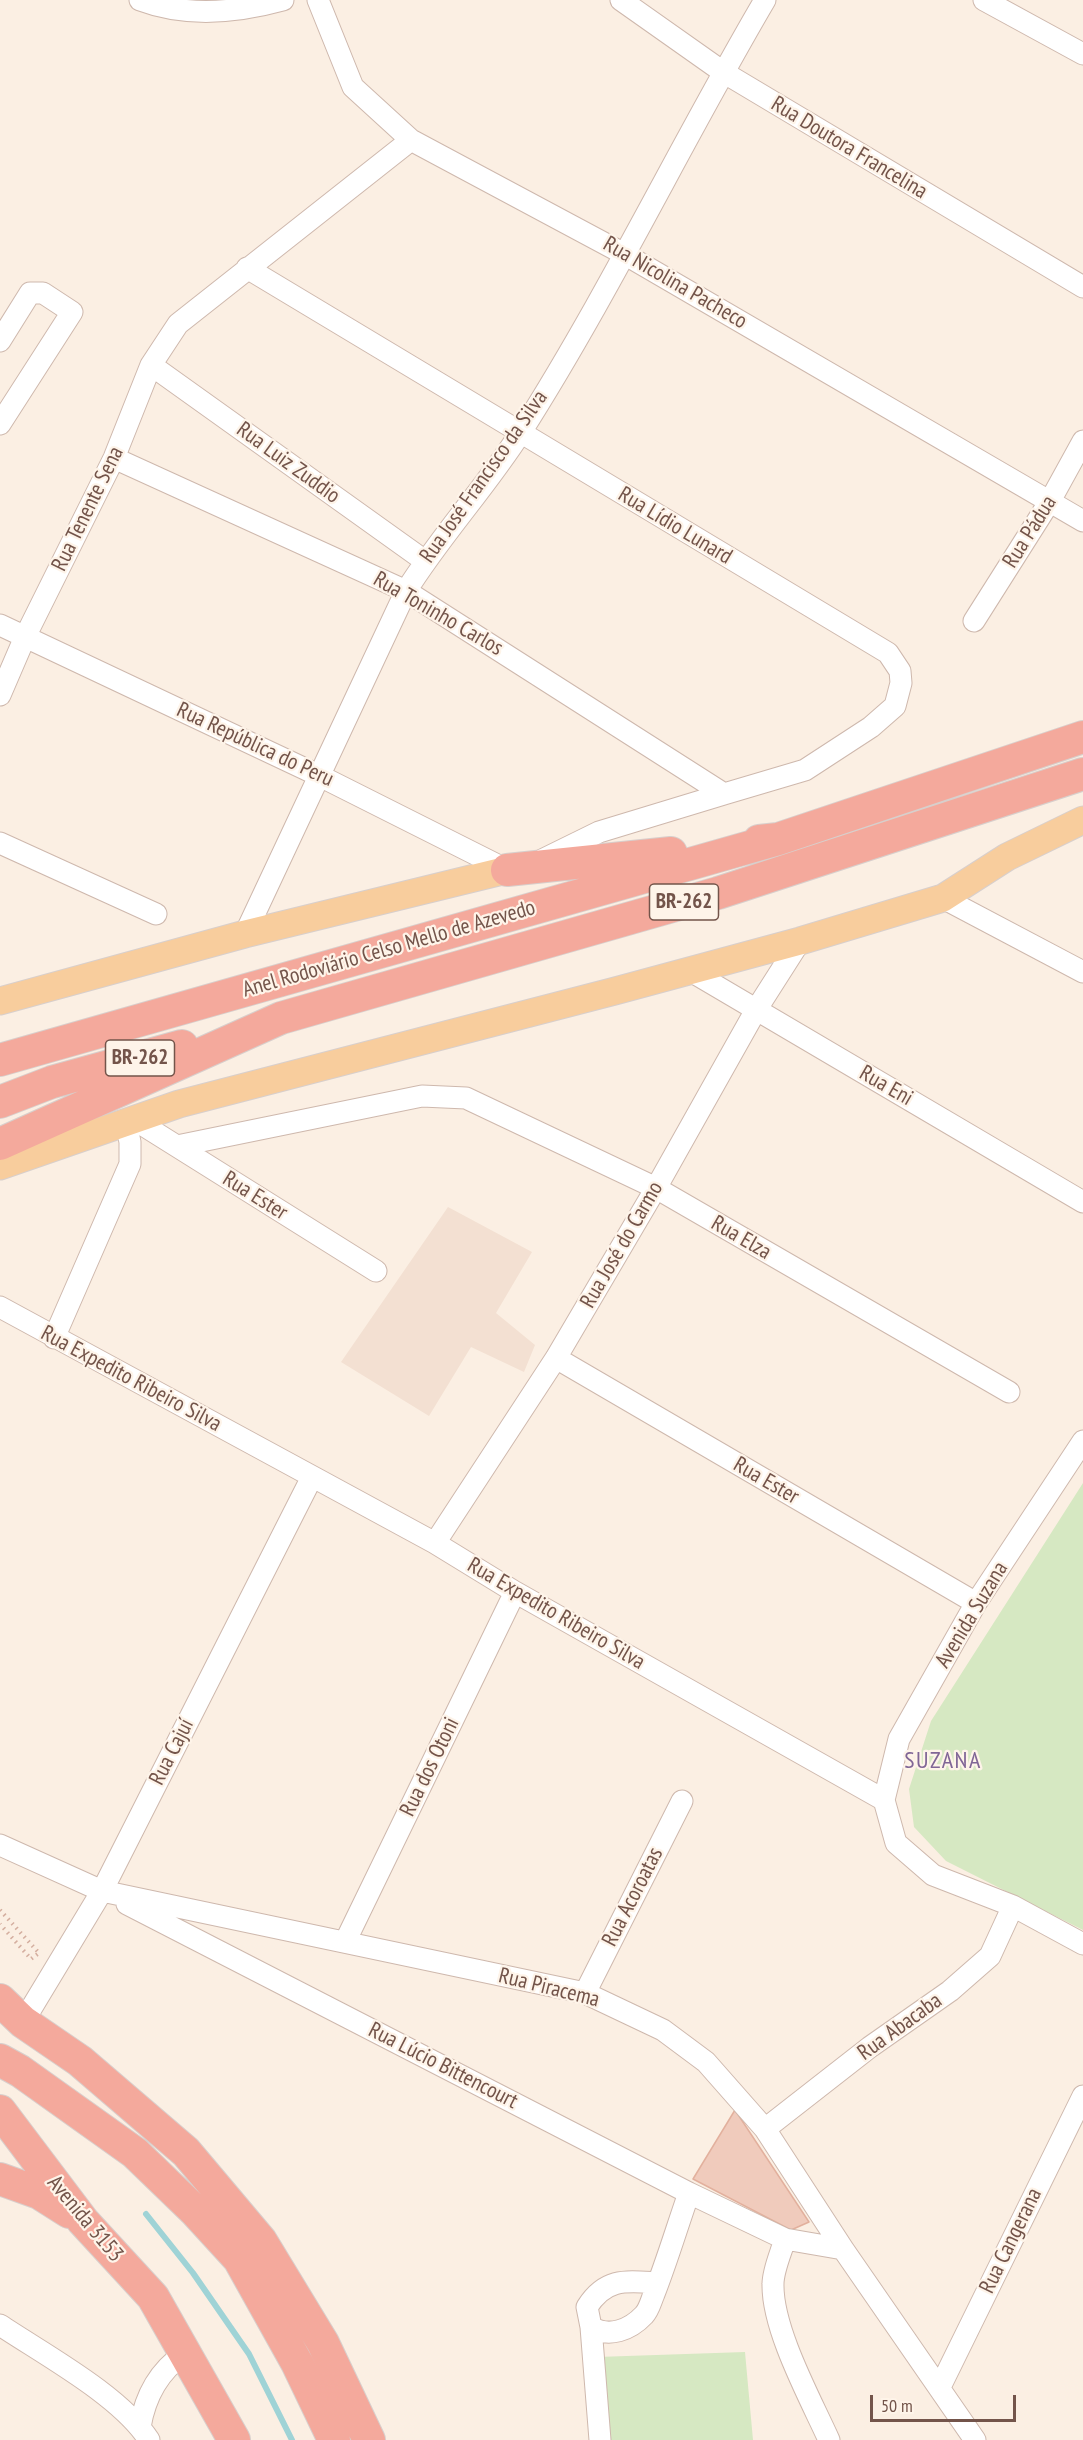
<!DOCTYPE html>
<html>
<head>
<meta charset="utf-8">
<style>
  body { margin:0 }
  #map { position:relative; width:1083px; height:2440px; overflow:hidden; background:#fbefe3; font-family:"PT Sans Narrow",sans-serif }
  canvas { display:block }
  .scale { position:absolute; left:870px; top:2395px; width:146px; height:27px; box-sizing:border-box; border:3px solid #73544a; border-top:0; padding-left:8px; font-size:18px; line-height:21px; white-space:nowrap; color:#73544a; -webkit-text-stroke:4px #fef4e9; paint-order:stroke }
</style>
</head>
<body>
<div id="map">
<canvas width="1083" height="2440"></canvas>
<div class="scale">50 m</div>
</div>
<script>
const ctx = document.querySelector('canvas').getContext('2d');
ctx.lineJoin = 'round';
function paint(path, color) { ctx.fillStyle = color; ctx.fill(path, 'evenodd'); }
function stroke(path, color, width, dash) { ctx.strokeStyle = color; ctx.lineWidth = width; ctx.lineCap = dash ? 'butt' : 'round'; ctx.setLineDash(dash || []); ctx.stroke(path); }
function write(font, color, halo, rows, align = 'center') {
  ctx.font = font + ' "PT Sans Narrow",sans-serif'; ctx.lineWidth = 4.5; ctx.setLineDash([]); ctx.textBaseline = 'middle'; ctx.strokeStyle = halo; ctx.fillStyle = color; for (const [text, x, y, turn = 0] of rows) {
    ctx.save(); ctx.translate(x, y); ctx.rotate((+turn || 0) * Math.PI / 180); ctx.textAlign = isNaN(turn) ? turn : align; if (halo) ctx.strokeText(text, 0, 0); ctx.fillText(text, 0, 0); ctx.restore();
  }
}
const residential = new Path2D(`
  M448 1207 532 1252 496 1313 535 1345 524 1372 471 1347 429 1416 341 1362Z`);
const green = new Path2D(`
  M1083 1483V1930L946 1861 914 1827 909 1789 931 1721Z
  M745 2352 753 2440H606L597 2357Z`);
const stream = new Path2D(`
  M146 2214 193 2273 249 2354 292 2440`);
const building = new Path2D(`
  M735 2110 809 2222 791 2230 693 2179Z`);
const path = new Path2D(`
  M0 1910 39 1953 31 1959 0 1924`);
const minor = new Path2D(`
  M140 0C185 17 236 13 283 0
  M318 0 353 87 411 140 626 255 1083 521
  M621 0 723 72 1083 287
  M984 0 1083 54
  M0 341 30 293H43L72 312 0 424
  M151 365 425 561
  M114 458 406 591 724 794 805 770 871 727 895 706 901 683 900 671 888 653 247 268
  M974 621 1050 501 1083 441
  M0 625 320 776 507 870
  M0 695 25 637 114 458 151 365 178 324 411 140
  M0 843 156 914
  M542 860 599 832 724 794
  M943 898 1083 972
  M245 934 406 591C441 535 486 487 521 432 610 292 681 143 765 0
  M689 970 1083 1202
  M135 1120 376 1271
  M177 1146 422 1096 466 1098 656 1188 1009 1392
  M0 1307 435 1543 515 1592 884 1800 896 1843 933 1875 1013 1906 1083 1944
  M54 1338 130 1164V1142L126 1123
  M556 1358 976 1603
  M435 1543 556 1358 656 1188 756 1010 800 941
  M884 1800 899 1739 976 1603 1083 1441
  M0 1845 102 1891 585 1993 663 2030 706 2062 765 2129 843 2249 975 2440
  M127 1904 689 2193 785 2239 843 2249
  M345 1942 515 1592
  M585 1993 682 1801
  M23 2022 102 1891 312 1477
  M765 2129 870 2047 950 1991 990 1956 1013 1906
  M785 2239C781 2253 773 2270 773 2284 772 2329 810 2398 829 2440
  M658 2283C627 2281 606 2277 587 2307L591 2327C609 2338 630 2330 644 2315 649 2310 651 2301 654 2294 667 2261 677 2227 689 2193
  M0 2325C45 2355 121 2396 149 2440
  M591 2327 600 2440
  M940 2387 1083 2096
  M140 2427C145 2397 159 2371 184 2354`);
const major = new Path2D(`
  M0 1001 245 934 507 870
  M0 1166 179 1104 615 991 800 941 943 898 1007 857 1083 820`);
const highway = new Path2D(`
  M759 841 778 839 1083 737
  M507 870 671 853
  M0 1060 778 839
  M0 1102 52 1082 182 1046
  M0 1144 281 1018 718 893 1083 774
  M0 2000 23 2022 80 2061 186 2152 261 2241 323 2343 369 2440
  M0 2060 20 2071 135 2153 195 2211 239 2259 297 2363 334 2440
  M0 2111 83 2221 153 2297 234 2440
  M0 2179 39 2193 69 2212`);
const shields = [
  [684,902,69],
  [140,1058,69]
];
const shieldNames = [
  ["BR-262",684,902],
  ["BR-262",140,1058]
];
const streetNames = [
  ["Rua Doutora Francelina",849,148,31],
  ["Rua Nicolina Pacheco",675,283,30],
  ["Rua Luiz Zuddio",288,463,36],
  ["Rua José Francisco da Silva",484,477,-55],
  ["Rua Tenente Sena",88,509,-64],
  ["Rua Lídio Lunard",675,526,31],
  ["Rua Pádua",1030,532,-58],
  ["Rua Toninho Carlos",438,614,30],
  ["Rua República do Peru",255,745,25],
  ["Anel Rodoviário Celso Mello de Azevedo",389,949,-16],
  ["Rua Eni",886,1086,30],
  ["Rua Ester",255,1196,32],
  ["Rua Elza",741,1238,30],
  ["Rua José do Carmo",622,1245,-60],
  ["Rua Expedito Ribeiro Silva",131,1379,28],
  ["Rua Ester",766,1481,30],
  ["Rua Expedito Ribeiro Silva",556,1614,30],
  ["Avenida Suzana",972,1615,-59],
  ["Rua Cajuí",172,1752,-63],
  ["Rua dos Otoni",430,1767,-64],
  ["Rua Acoroatas",633,1897,-63],
  ["Rua Piracema",549,1988,14],
  ["Rua Abacaba",900,2027,-36],
  ["Rua Lúcio Bittencourt",443,2066,27],
  ["Avenida 3153",85,2219,50],
  ["Rua Cangerana",1011,2241,-64]
];
const neighbourhoodNames = [
  ["SUZANA",943,1761]
];
paint(residential, '#f3e0d2');
paint(green, '#d6e8c2');
stroke(stream, '#9fd3d6', 6);
paint(building, '#f0cbbc');
stroke(building, '#e2b09d', 1.5);
stroke(minor, '#ceb8ad', 23);
stroke(major, '#d8cfcc', 29);
stroke(highway, '#d8cfcc', 34);
stroke(path, '#d4ae9f', 4, [1.5, 4.5]);
stroke(minor, '#fff', 21);
stroke(major, '#f8cd9d', 27);
stroke(highway, '#f4a99c', 32);
for (const [x, y, w] of shields) { const box = new Path2D(); box.roundRect(x - w / 2, y - 18, w, 36, 4.5); ctx.fillStyle = '#fef4e9'; ctx.fill(box); stroke(box, '#73544a', 1.5); }
write('bold 21px', '#73544a', null, shieldNames);
write('22px', '#73544a', '#fef4e9', streetNames);
ctx.letterSpacing = '1.5px';
write('24px', '#806696', '#fef4e9', neighbourhoodNames);
ctx.letterSpacing = '0px';
</script>
</body>
</html>
